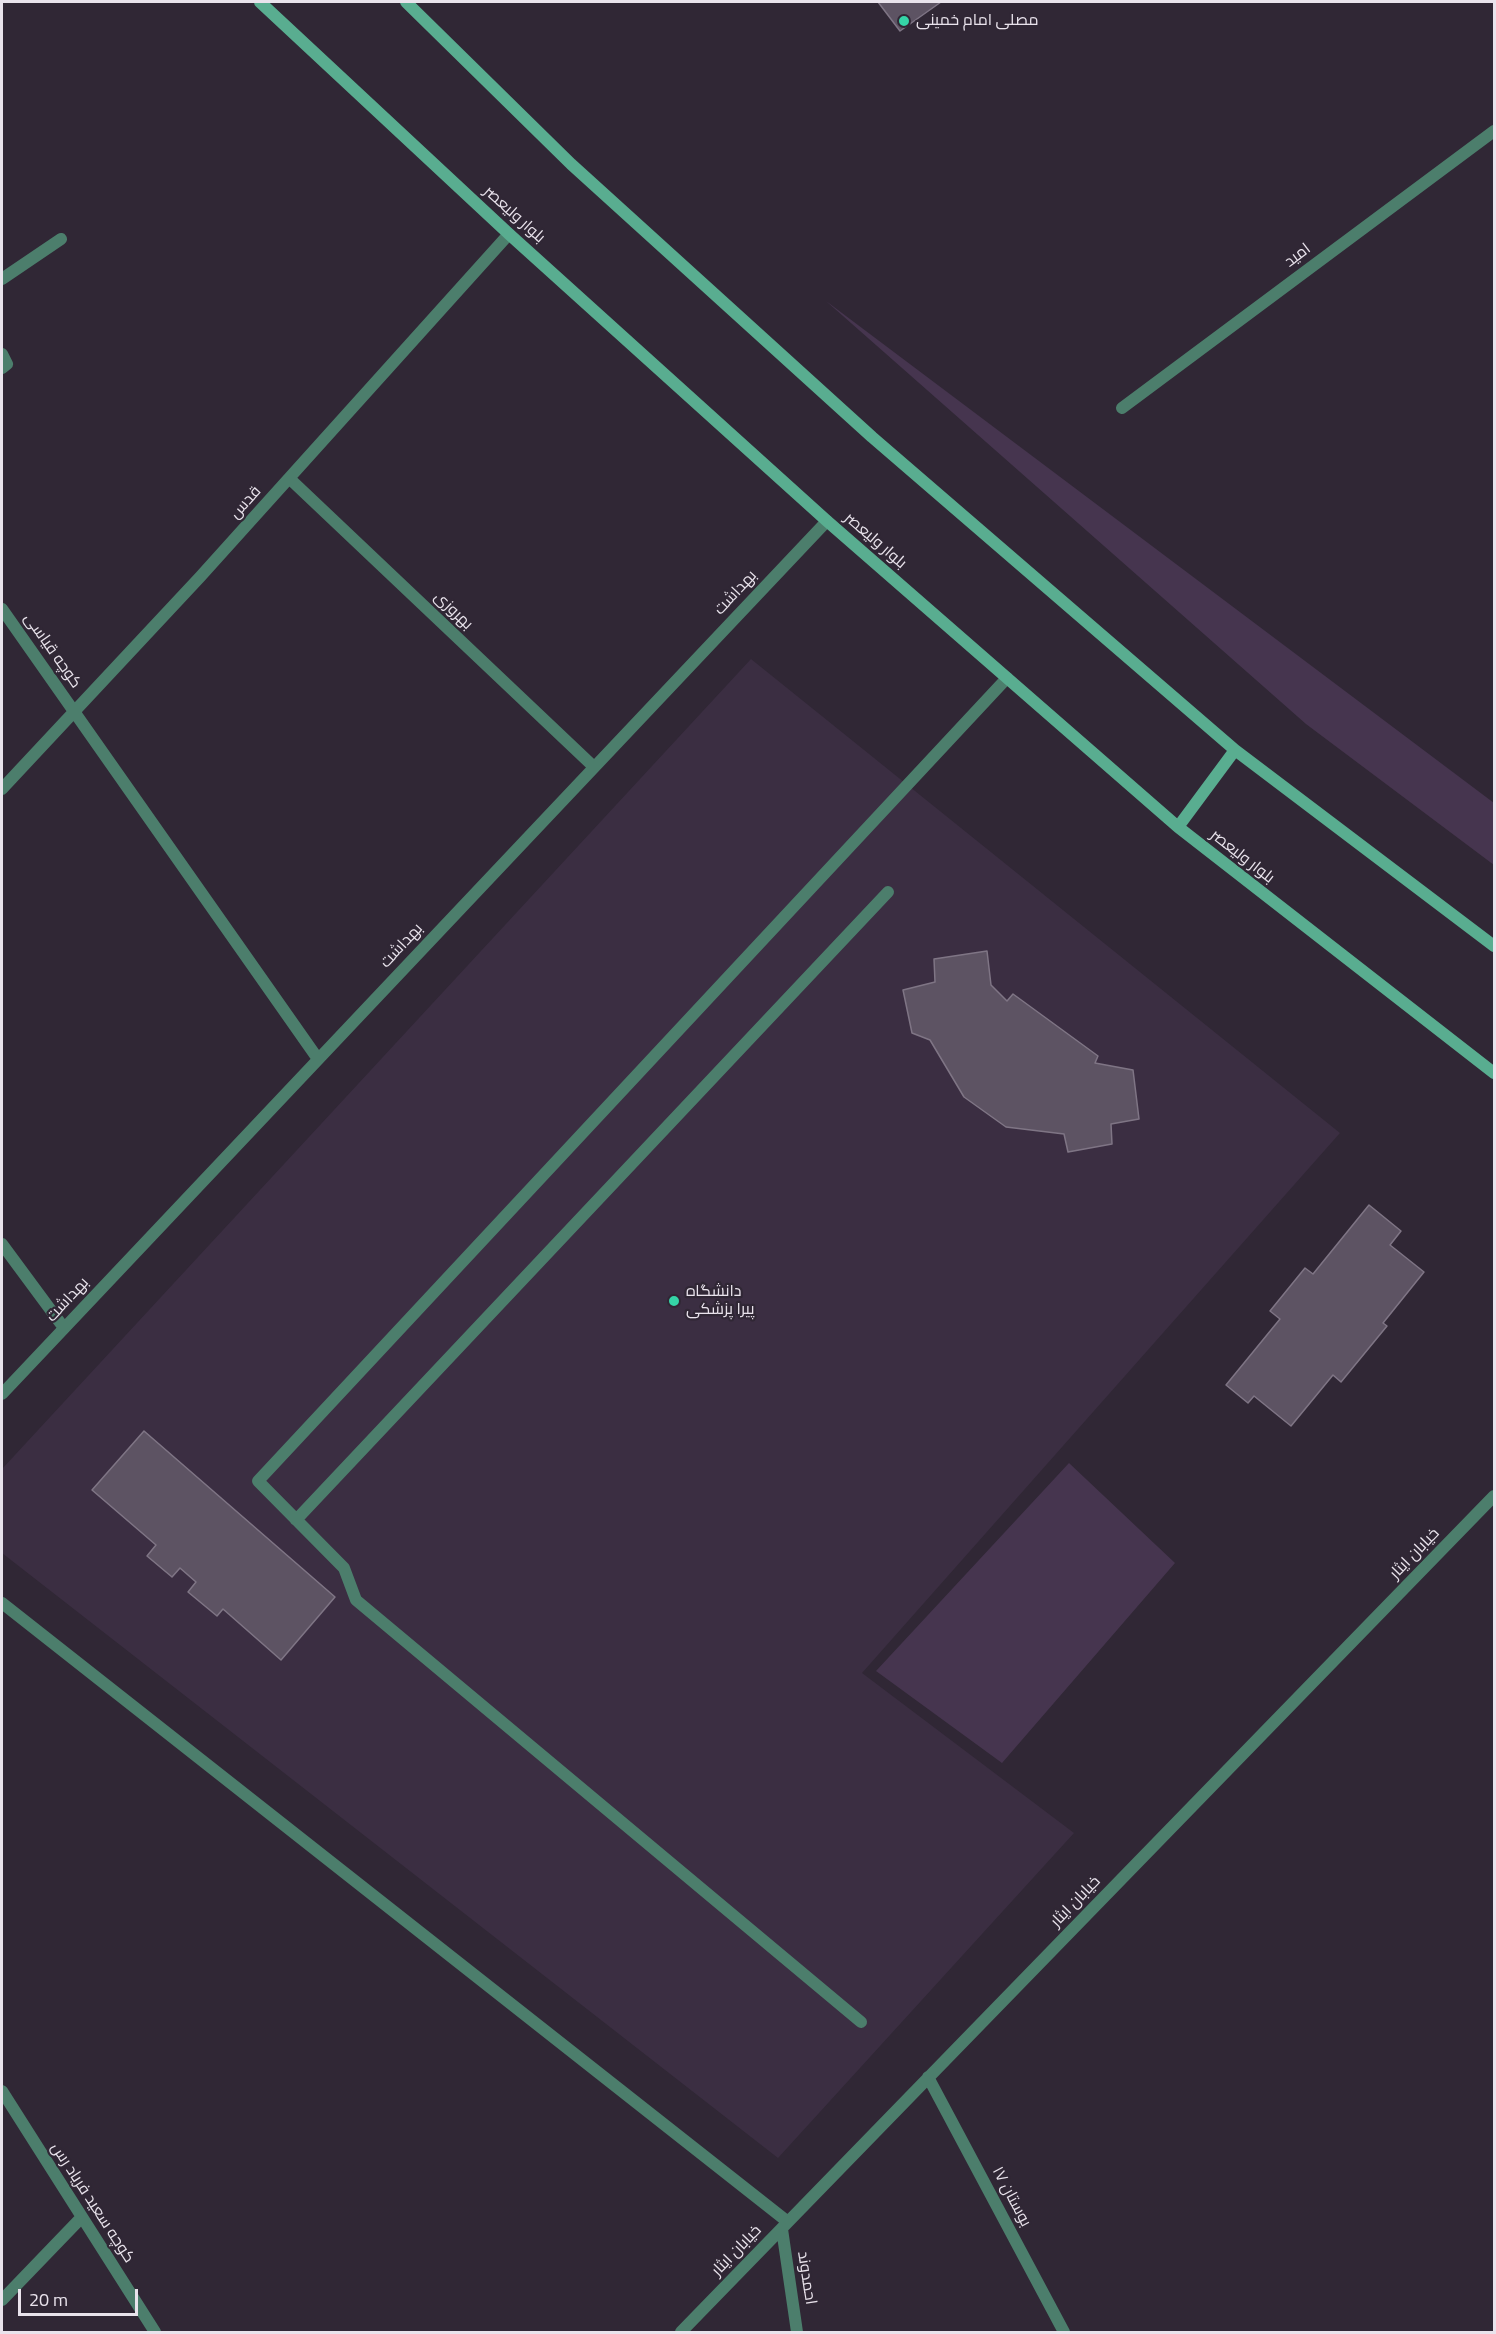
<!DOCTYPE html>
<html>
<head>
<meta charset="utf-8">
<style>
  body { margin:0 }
  #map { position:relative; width:1496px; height:2334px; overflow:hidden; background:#302735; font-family:"Titillium Web",sans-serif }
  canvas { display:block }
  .frame { position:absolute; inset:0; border:3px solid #e9e3ec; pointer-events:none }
  .scale { position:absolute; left:18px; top:2289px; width:120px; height:27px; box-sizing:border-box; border:3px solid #e9e3ec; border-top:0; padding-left:8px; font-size:18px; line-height:21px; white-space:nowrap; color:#e9e3ec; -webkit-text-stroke:4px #302735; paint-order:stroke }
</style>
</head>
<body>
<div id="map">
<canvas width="1496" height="2334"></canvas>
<div class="frame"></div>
<div class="scale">20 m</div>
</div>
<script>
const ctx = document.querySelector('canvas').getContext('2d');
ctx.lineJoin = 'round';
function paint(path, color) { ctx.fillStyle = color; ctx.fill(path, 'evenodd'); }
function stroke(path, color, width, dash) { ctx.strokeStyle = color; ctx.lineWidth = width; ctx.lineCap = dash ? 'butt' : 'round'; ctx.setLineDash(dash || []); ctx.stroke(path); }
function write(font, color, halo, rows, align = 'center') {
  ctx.font = font + ' "Titillium Web",Cairo,sans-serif'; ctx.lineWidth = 4.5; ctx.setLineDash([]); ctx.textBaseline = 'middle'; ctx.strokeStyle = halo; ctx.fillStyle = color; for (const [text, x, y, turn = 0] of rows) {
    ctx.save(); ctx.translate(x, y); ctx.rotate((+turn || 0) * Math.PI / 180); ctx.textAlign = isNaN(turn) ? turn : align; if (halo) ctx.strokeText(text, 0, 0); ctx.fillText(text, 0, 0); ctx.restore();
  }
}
const built = new Path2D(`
  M751 659 1340 1133 862 1673 1074 1833 778 2158 2 1553V1469Z`);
const green = new Path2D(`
  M826 301 1494 803V865L1306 724Z
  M1069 1463 1175 1563 1002 1763 876 1671Z`);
const building = new Path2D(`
  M878 2H941L900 31Z
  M987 951 991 985 1007 1001 1013 994 1098 1056 1095 1063 1133 1070 1139 1119 1111 1124 1112 1144 1068 1152 1064 1134 1006 1127 964 1097 930 1040 912 1033 903 990 935 982 934 959Z
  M1369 1205 1401 1231 1390 1245 1424 1272 1383 1323 1387 1326 1341 1382 1333 1375 1291 1426 1254 1396 1248 1403 1226 1385 1280 1319 1270 1311 1305 1268 1313 1274Z
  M144 1431 335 1597 281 1660 223 1609 217 1616 188 1592 196 1582 180 1568 172 1577 147 1556 156 1545 92 1490Z`);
const lane = new Path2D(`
  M296 1520 888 892
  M861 2022 356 1600 344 1568 258 1481 1007 678`);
const street = new Path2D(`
  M2 279 61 239
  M2 354 7 364 2 368
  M1122 408 1494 131
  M290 479 594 767
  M2 609 318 1059
  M2 789 200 577 509 234
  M2 1244 64 1328
  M2 1394 827 521
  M2 1603 788 2222
  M928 2077 1064 2332
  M2 2091 155 2332
  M782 2229 797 2332
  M2 2300 81 2218
  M681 2332 1494 1496`);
const secondary = new Path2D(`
  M260 2 509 234 827 521 1178 827 1494 1073
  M406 2 571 164 872 437 1235 750 1494 946
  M1178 827 1235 750`);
const markers = [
  [904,21,6,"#35d4a7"],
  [674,1301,6,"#35d4a7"]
];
const poiNames = [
  ["مصلی امام خمینی",916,21],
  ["دانشگاه",686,1292],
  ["پیرا پزشکی",686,1310]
];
const streetNames = [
  ["بلوار ولیعصر",514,215,42],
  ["امید",1298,256,-37],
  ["قدس",246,503,-48],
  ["بلوار ولیعصر",875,541,41],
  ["بهداشت",736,593,-47],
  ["بهروزی",453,611,44],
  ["کوچه قیاسی",52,651,55],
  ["بلوار ولیعصر",1242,857,38],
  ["بهداشت",402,946,-47],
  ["بهداشت",68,1300,-47],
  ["خیابان ایثار",1415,1554,-46],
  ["خیابان ایثار",1076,1902,-46],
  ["بوستان ۱۷",1011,2197,62],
  ["کوچه سعید فریاد رس",92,2203,57],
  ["خیابان ایثار",737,2251,-46],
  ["احمدوند",806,2278,81]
];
paint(built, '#3b2e42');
paint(green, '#46354f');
paint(building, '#5d5363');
stroke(building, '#7f7585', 1.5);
stroke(lane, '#4c7e6c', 12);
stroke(street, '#4c7e6c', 12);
stroke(secondary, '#59ad90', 12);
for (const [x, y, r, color] of markers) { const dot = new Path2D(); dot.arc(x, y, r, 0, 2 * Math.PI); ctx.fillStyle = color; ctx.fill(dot); stroke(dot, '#302735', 2); }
write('16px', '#e9e3ec', '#302735', poiNames, 'left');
write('16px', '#e9e3ec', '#302735', streetNames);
</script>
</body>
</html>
